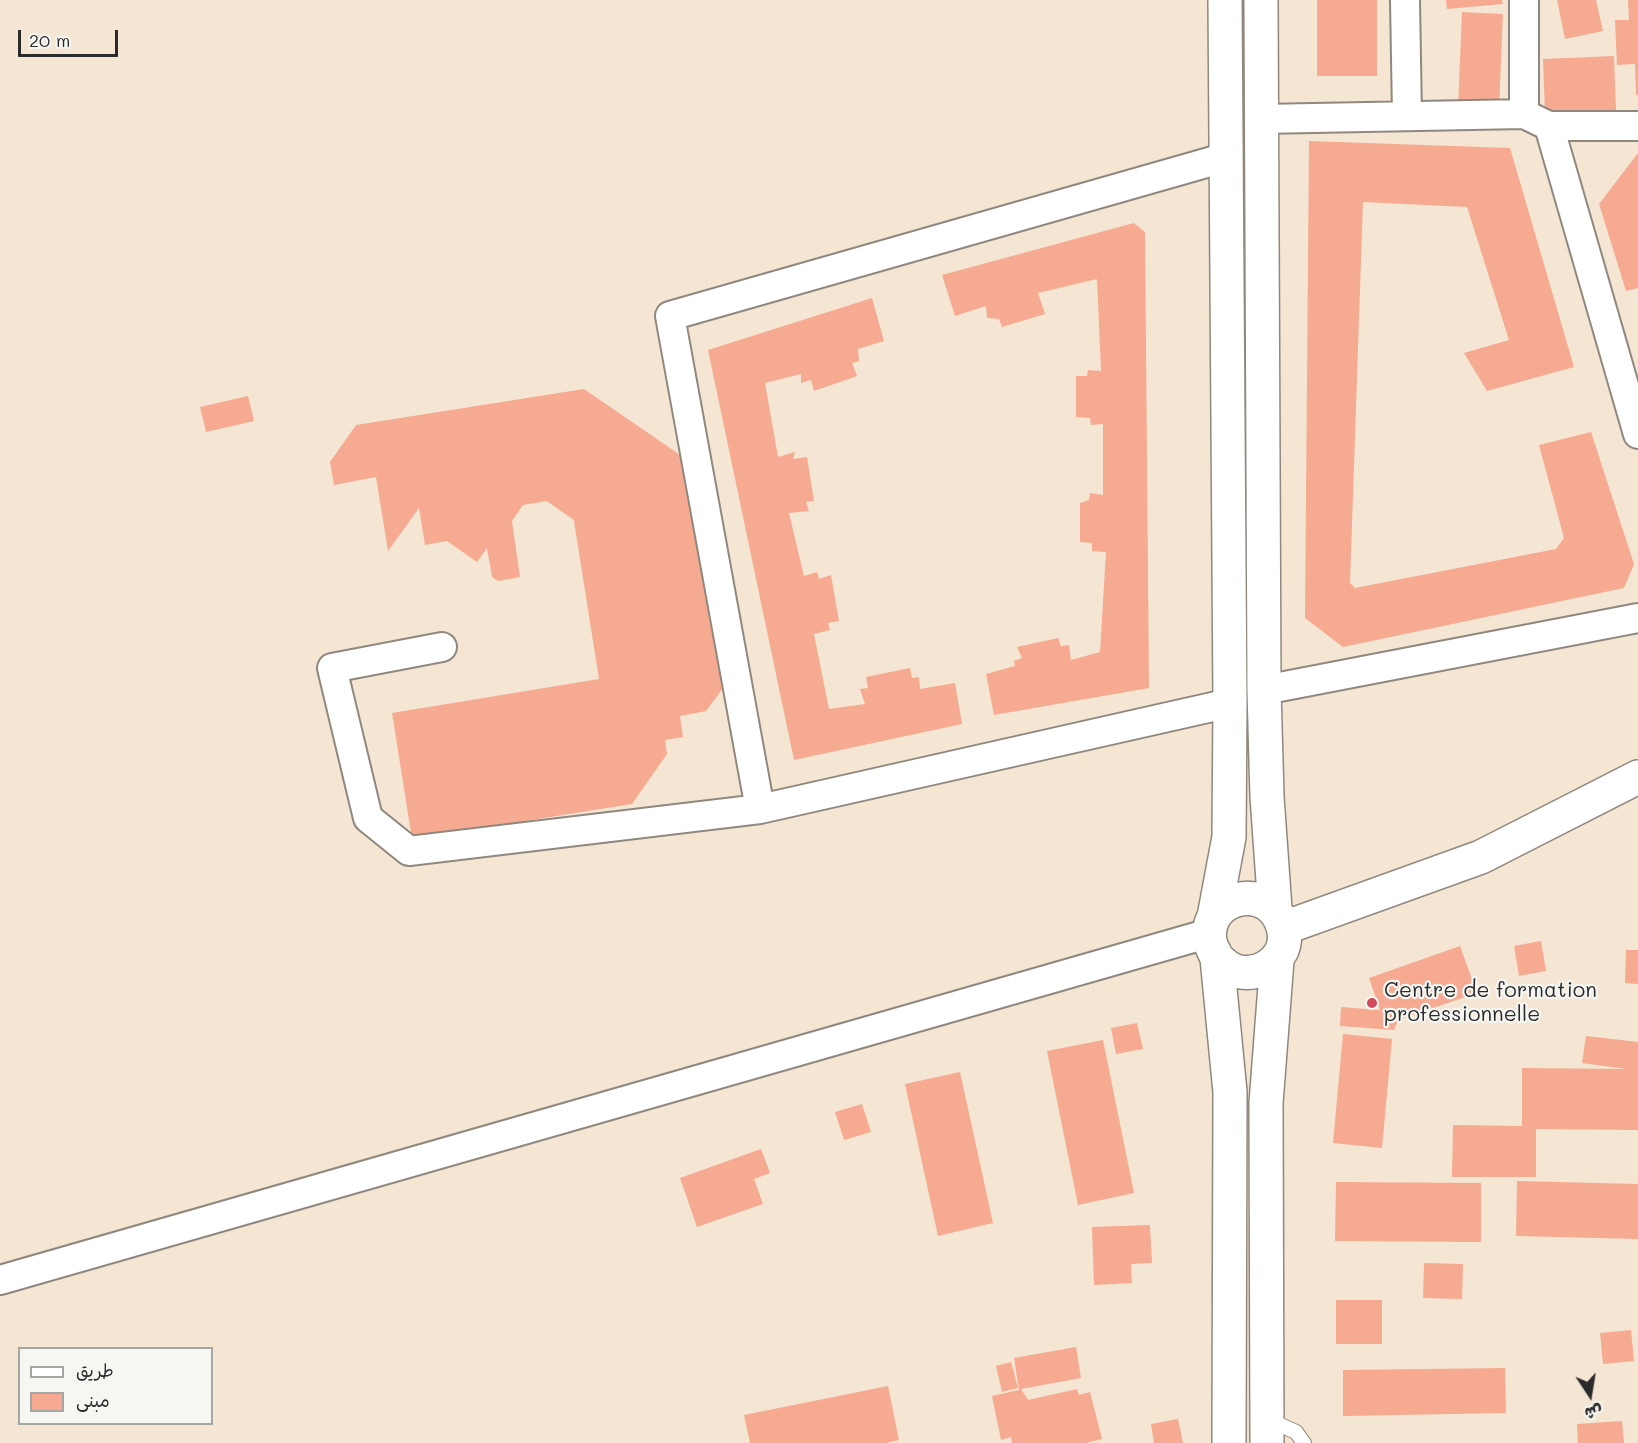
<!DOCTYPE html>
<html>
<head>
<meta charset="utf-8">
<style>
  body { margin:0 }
  #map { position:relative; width:1638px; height:1443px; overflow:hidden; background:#f4e6d3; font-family:Mali,"Playpen Sans Arabic",sans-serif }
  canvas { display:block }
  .legend { position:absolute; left:18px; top:1347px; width:195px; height:78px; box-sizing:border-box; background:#f6f6f2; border:2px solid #a5a5a2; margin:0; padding:8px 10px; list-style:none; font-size:18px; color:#2b2b2b }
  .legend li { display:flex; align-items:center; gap:12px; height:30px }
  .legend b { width:30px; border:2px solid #a5a5a2 }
  .north { position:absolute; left:1560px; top:1365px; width:60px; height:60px; -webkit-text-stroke:4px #f6f6f2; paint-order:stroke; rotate:168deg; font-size:16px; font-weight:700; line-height:24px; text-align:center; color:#2b2b2b }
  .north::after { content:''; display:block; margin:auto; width:21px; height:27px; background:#2b2b2b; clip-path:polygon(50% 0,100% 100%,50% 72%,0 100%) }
  .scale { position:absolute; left:18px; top:30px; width:100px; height:27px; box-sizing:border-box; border:3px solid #2b2b2b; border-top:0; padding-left:8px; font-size:18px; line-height:21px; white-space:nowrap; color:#2b2b2b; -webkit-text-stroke:4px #f6f6f2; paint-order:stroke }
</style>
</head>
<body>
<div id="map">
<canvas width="1638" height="1443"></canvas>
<ul class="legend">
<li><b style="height:8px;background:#fff"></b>طريق</li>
<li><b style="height:16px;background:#f5aa91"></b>مبنى</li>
</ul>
<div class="north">ش</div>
<div class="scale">20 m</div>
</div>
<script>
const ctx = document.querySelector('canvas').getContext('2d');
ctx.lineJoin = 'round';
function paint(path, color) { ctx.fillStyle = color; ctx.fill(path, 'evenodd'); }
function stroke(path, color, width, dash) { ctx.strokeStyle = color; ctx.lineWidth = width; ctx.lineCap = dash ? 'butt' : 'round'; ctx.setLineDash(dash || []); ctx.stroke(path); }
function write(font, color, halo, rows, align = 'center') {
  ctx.font = font + ' Mali,sans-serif'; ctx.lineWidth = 4.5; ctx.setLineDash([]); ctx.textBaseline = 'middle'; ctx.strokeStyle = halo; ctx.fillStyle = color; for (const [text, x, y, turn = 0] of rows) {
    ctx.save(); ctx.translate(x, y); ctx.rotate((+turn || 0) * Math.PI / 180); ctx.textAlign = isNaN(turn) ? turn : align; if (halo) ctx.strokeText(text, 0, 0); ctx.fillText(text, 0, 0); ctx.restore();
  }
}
const building = new Path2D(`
  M1317 0H1377V76H1317Z
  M1446 0H1502L1503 4 1447 9Z
  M1557 0H1596L1603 31 1565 39Z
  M1628 0H1638V95H1636L1635 64 1617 65 1615 20H1629Z
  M1462 12 1503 14 1499 109 1458 108Z
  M1614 56 1616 110 1545 113 1543 59Z
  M1309 141 1510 148 1574 367 1487 391 1464 353 1509 340 1467 207 1363 202 1350 583 1355 588 1556 549 1564 538 1539 445 1591 432 1634 564 1624 588 1343 647 1305 618Z
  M1638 153V288L1626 291 1599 204Z
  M1134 223 1145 232 1149 688 994 715 986 674 1015 666 1014 661 1022 658 1017 647 1058 638 1061 646 1069 645 1071 660 1100 652 1106 552 1092 551V543L1080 542V503L1089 500 1090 493 1103 495V424L1091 425 1090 418 1076 417V376H1087L1088 370 1101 371 1097 279 1038 293 1045 314 1002 327 999 319 987 318 986 306 955 316 942 275Z
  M872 298 884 341 858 349 859 361 852 363 857 376 814 391 811 380 801 383V374L765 383 778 457 795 452 793 459 807 457 814 501 806 502 809 511 789 513 804 576 817 572 819 579 831 575 839 621 828 623 830 630 814 634 829 709 865 704 860 689 868 688 866 677 910 668 912 678 919 677 920 689 955 683 962 724 794 760 708 350Z
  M584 389 686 459 723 688 706 711 680 716 683 737 665 740 667 754 632 804 412 839 392 713 599 679 574 521H575L547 501 523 505 512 521 520 577 498 581 492 577 487 548 477 562 447 541 425 545 419 508 388 551 376 477 334 485 330 462 356 425Z
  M248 396 254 421 206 432 200 407Z
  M1541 941 1546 971 1519 976 1514 946Z
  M1460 946 1477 993 1398 1020 1394 1030 1340 1026 1341 1007 1380 1010 1369 978Z
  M1626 950H1638V984L1625 983Z
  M1137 1023 1143 1049 1116 1054 1111 1028Z
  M1343 1034 1392 1039 1382 1148 1333 1143Z
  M1586 1036 1638 1042V1130L1536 1129V1177H1452L1453 1125 1522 1126V1068L1626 1069 1582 1063Z
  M1103 1040 1134 1193 1078 1205 1047 1051Z
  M960 1072 993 1223 938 1236 905 1084Z
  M862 1104 871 1132 844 1140 835 1112Z
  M761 1149 770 1173 754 1179 763 1204 697 1227 680 1178Z
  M1517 1181 1638 1184V1239L1516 1236Z
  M1336 1182 1481 1183V1242L1335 1241Z
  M1150 1225 1152 1263 1131 1264 1132 1283 1094 1285 1092 1227Z
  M1424 1263 1463 1264 1462 1299 1423 1298Z
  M1336 1300H1382V1344H1336Z
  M1631 1330 1634 1361 1603 1364 1600 1333Z
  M1076 1347 1081 1378 1021 1389 1028 1400 1077 1389 1079 1395 1090 1392 1102 1439 1086 1443H1012L1011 1437 1001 1440 992 1396 1019 1390 1014 1358Z
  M1011 1362 1018 1388 1002 1392 996 1366Z
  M1505 1368 1506 1413 1343 1416V1370Z
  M888 1386 899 1440 886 1443H750L744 1415Z
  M1178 1419 1183 1443H1154L1151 1424Z
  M1622 1421 1624 1443H1578L1577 1424Z`);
const lane = new Path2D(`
  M1267 1419 1296 1432 1304 1443`);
const street = new Path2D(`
  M1405 0 1407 116
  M1524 114V0
  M1261 119 1524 114 1549 126H1638
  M1549 126 1638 434
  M1227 157 670 316 760 809 1230 703
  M442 647 332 668 368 818 409 851 760 809
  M1264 690 1638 618
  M0 1280 1210 933`);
const secondary = new Path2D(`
  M1284 928 1481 857 1638 777`);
const primary = new Path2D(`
  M1261 0 1264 690 1267 797 1275 909
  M1214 917 1229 837 1230 703 1225 0
  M1217 958C1223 964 1232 971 1240 972 1258 975 1275 965 1282 950 1286 940 1285 929 1280 919 1261 881 1203 900 1210 941 1211 947 1215 953 1217 958L1230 1092 1229 1443
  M1267 1443 1266 1103 1277 960`);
const markers = [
  [1372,1003,6,"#d1495b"]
];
const poiNames = [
  ["Centre de formation",1384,991],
  ["professionnelle",1384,1015]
];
paint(building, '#f5aa91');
stroke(lane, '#90887f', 16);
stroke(street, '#90887f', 32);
stroke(secondary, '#90887f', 36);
stroke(primary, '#90887f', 36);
stroke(lane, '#fff', 14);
stroke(street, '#fff', 28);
stroke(secondary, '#fff', 33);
stroke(primary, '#fff', 33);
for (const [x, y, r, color] of markers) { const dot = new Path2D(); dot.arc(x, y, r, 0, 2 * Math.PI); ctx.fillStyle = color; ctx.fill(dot); stroke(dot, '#f6f6f2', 2); }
write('21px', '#2b2b2b', '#f6f6f2', poiNames, 'left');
</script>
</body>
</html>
